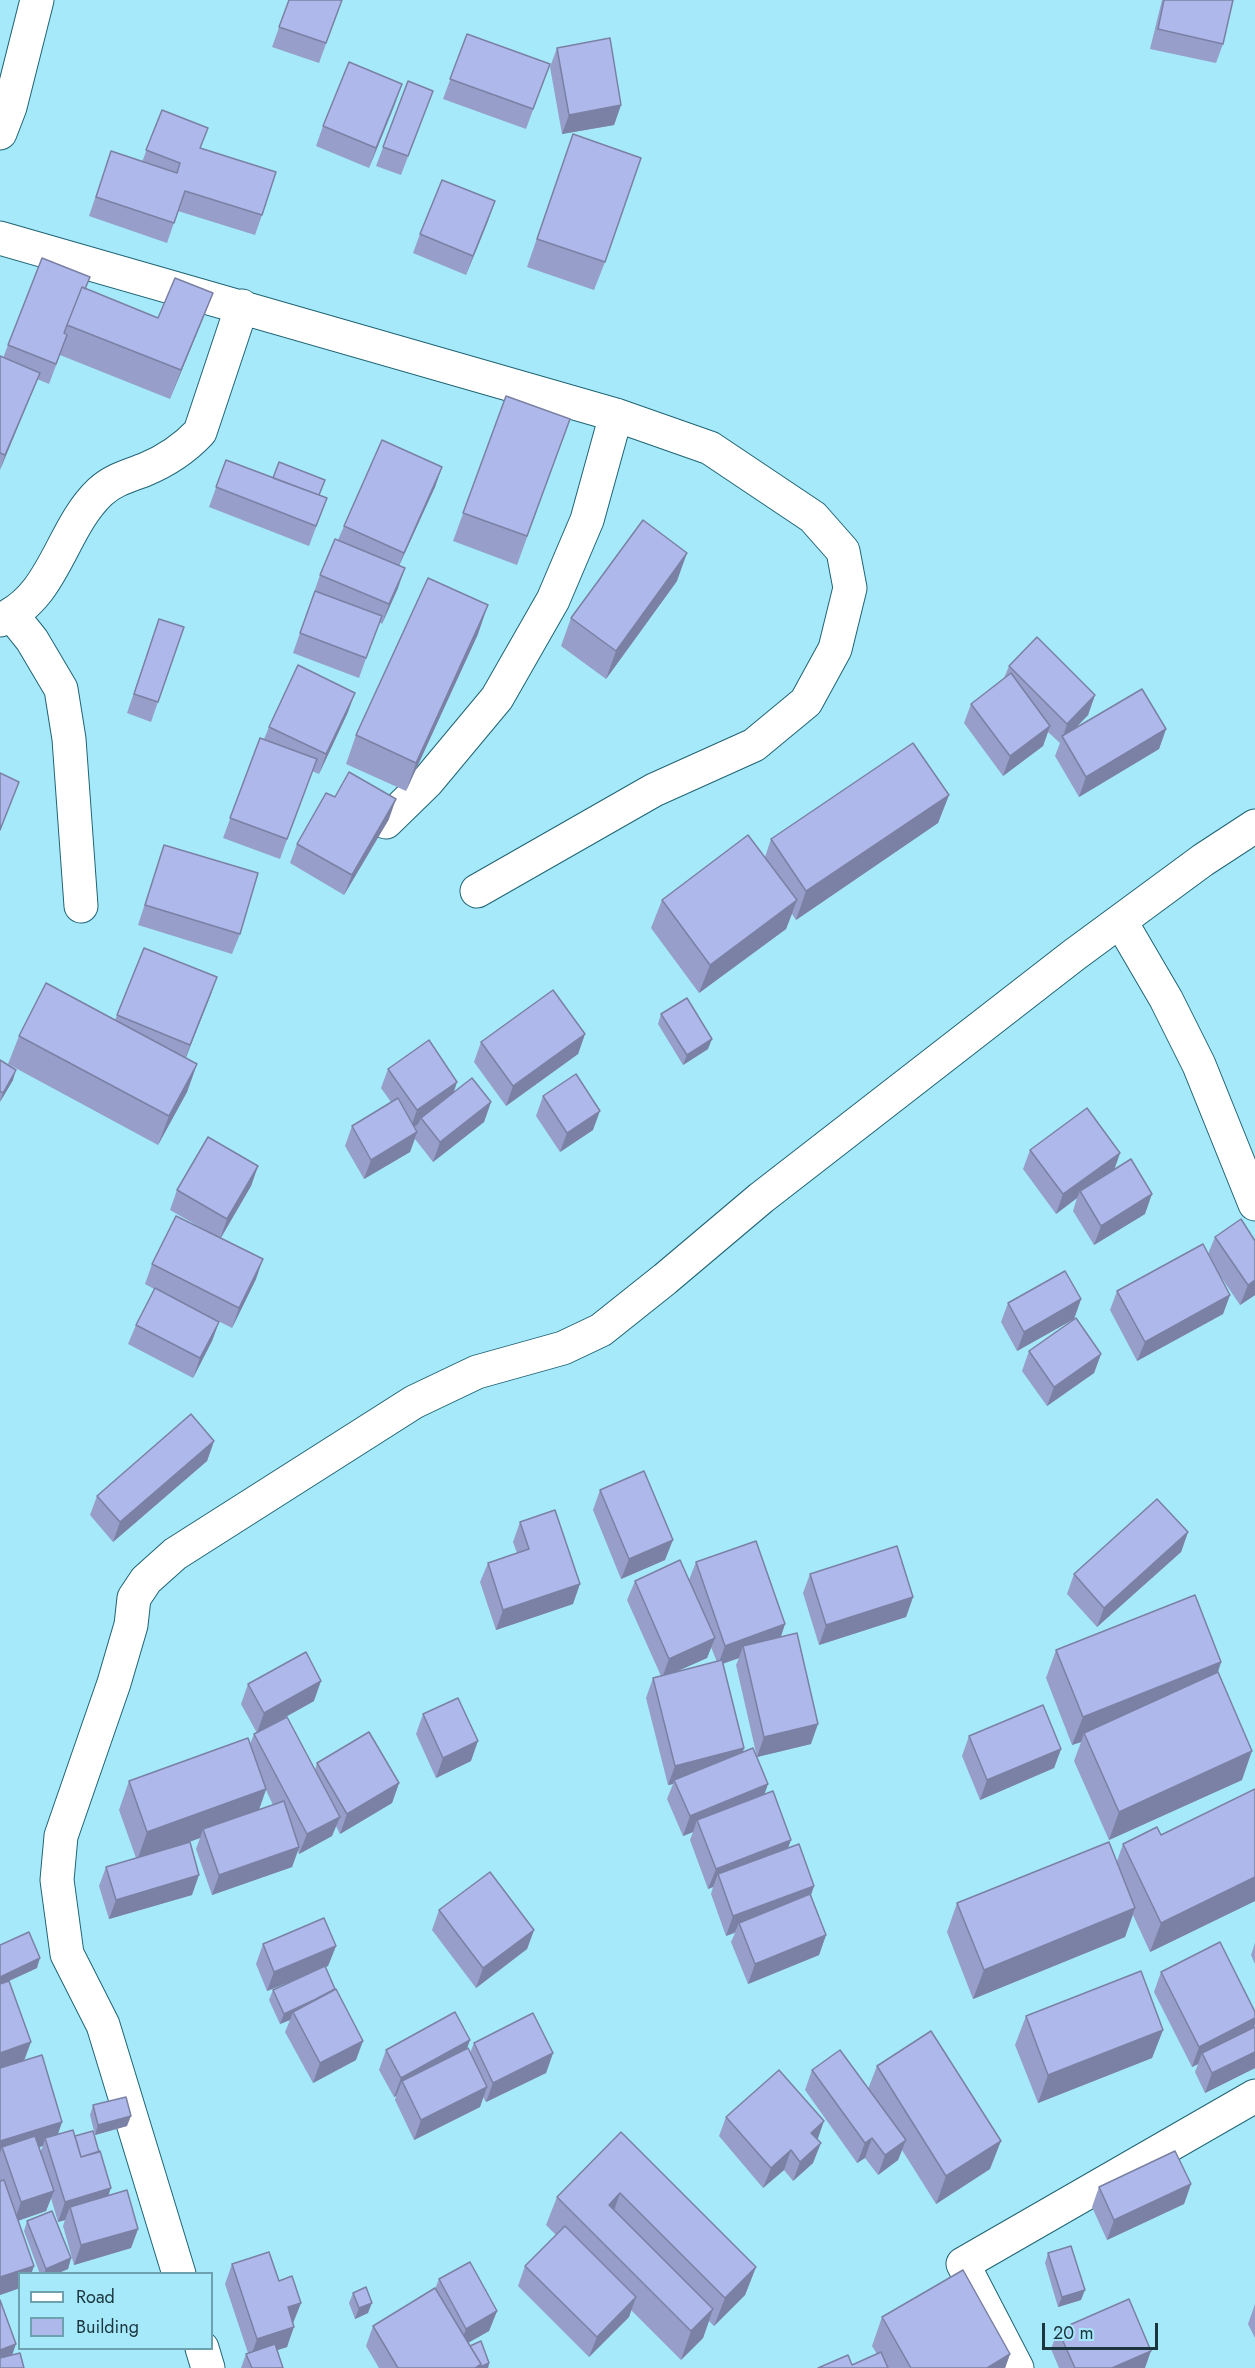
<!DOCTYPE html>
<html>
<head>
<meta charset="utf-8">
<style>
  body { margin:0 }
  #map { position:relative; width:1255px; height:2368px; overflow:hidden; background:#a6e9fb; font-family:Jost,sans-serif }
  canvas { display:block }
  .legend { position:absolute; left:18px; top:2272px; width:195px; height:78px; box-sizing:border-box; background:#a6e9fb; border:2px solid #6ea1af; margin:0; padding:8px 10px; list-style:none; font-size:18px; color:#1b363d }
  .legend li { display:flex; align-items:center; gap:12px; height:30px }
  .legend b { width:30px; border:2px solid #6ea1af }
  .scale { position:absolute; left:1042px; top:2323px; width:116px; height:27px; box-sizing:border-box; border:3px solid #1b363d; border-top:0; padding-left:8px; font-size:18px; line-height:21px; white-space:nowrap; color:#1b363d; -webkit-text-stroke:4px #a6e9fb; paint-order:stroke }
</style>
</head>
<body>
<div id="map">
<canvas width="1255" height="2368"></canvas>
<ul class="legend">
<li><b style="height:8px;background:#fff"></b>Road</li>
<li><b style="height:16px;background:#afb8ea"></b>Building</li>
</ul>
<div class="scale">20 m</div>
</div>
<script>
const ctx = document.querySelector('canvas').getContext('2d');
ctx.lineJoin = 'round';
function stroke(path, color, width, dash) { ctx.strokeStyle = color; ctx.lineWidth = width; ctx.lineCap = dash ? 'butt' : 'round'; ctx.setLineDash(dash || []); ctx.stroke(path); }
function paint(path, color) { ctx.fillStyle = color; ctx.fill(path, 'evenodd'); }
const minor = new Path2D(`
  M0 238 616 415 710 448 813 517 843 551 850 588 835 649 806 702 754 745 654 790 477 891
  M12 615 32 640 61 689 69 739 81 906
  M0 620C55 597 60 530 100 492 113 480 128 476 144 470 166 461 184 449 200 432L242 306
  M386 822 427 782 497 698 553 600 587 520 616 415
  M1121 922 1166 999 1199 1065 1255 1204
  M179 2274 103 2025 67 1954 57 1880 61 1836 114 1683 131 1625 134 1598 146 1580 175 1554 414 1402 477 1372 563 1348 601 1330 665 1279 761 1198 1074 955 1203 860 1255 826
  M202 2348 208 2368
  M1017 2368 963 2264 1255 2096`);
const tertiary = new Path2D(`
  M0 133 10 107 37 0`);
const wall = new Path2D(`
  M289 0H342L319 63 272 47Z
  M1162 0H1233L1223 44 1216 63 1150 49Z
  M467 34 550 64 526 129 443 99Z
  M557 48 621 105 614 125 562 134 550 67Z
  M408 81 433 91 401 175 376 166Z
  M395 104 369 168 316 146 323 126Z
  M162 110 201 148 262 215 255 235 178 211 167 243 89 216 111 151 142 162Z
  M573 134 605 262 594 290 527 267Z
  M488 221 466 275 413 253 420 234Z
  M42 258 86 289 158 318 213 293 202 321 170 399 60 355 49 384 37 379 0 470V356L3 358Z
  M506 396 570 419 517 565 453 541Z
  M226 460 327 498 309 546 209 507Z
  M442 467 435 487 399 566 398 588 382 624 379 622 359 678 293 653 320 575 338 540 344 526Z
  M677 581 606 679 561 646 571 618Z
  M184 627 151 722 127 713 152 639Z
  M478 634 406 791 346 764 356 735Z
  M1009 666 1095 695 1088 715 1075 728 1166 729 1159 749 1079 797 1055 756 1060 743 1048 732 1043 746 1003 776 964 723 971 704 1004 678Z
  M348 712 319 774 312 771 280 859 223 838 260 738 264 739 269 727Z
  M949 795 938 823 796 920 792 914 786 929 699 993 651 928 662 900 765 857 771 839Z
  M335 797 389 819 344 895 290 863 297 844Z
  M164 845 240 934 232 954 138 925Z
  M144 948 217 977 186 1058 197 1064 187 1092 158 1145 8 1064 19 1036 115 1020Z
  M661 1014 708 1049 683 1065 658 1024Z
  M585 1034 578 1054 506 1106 474 1062 481 1042Z
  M0 1060 13 1080 0 1102Z
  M388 1069 457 1082 454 1092 491 1102 484 1122 433 1162 415 1139 410 1152 364 1179 345 1146 352 1126 391 1102 381 1088Z
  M543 1096 593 1130 560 1152 536 1116Z
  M1030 1150 1120 1153 1114 1170 1145 1214 1094 1245 1073 1211 1077 1198 1056 1214 1023 1169Z
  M258 1166 251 1186 221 1238 256 1279 232 1328 179 1301 219 1322 212 1341 193 1378 128 1344 136 1325 154 1289 145 1284 152 1264 205 1230 170 1210 177 1190Z
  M1215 1237 1255 1295 1240 1305 1217 1271 1230 1295 1223 1314 1137 1361 1110 1310 1117 1291 1208 1254Z
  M1081 1299 1074 1319 1017 1351 1001 1322 1008 1303Z
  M1029 1351 1101 1354 1094 1373 1047 1406 1022 1371Z
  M214 1441 207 1461 113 1542 90 1515 97 1496Z
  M600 1490 665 1560 621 1579 593 1510Z
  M520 1522 573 1604 496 1630 480 1582 488 1563 517 1553 513 1542Z
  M1188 1532 1181 1552 1097 1627 1067 1594 1074 1574Z
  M696 1562 785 1624 781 1637 811 1744 757 1757 736 1665 739 1658 723 1664 744 1748 743 1752 768 1784 764 1794 788 1847 814 1886 811 1895 826 1935 819 1955 748 1984 731 1942 735 1933 726 1936 711 1894 713 1887 708 1889 690 1840 693 1832 683 1836 667 1799 673 1784 668 1785 646 1698 653 1678 661 1676 627 1600 635 1581 689 1580ZM711 1647 717 1662 673 1673 707 1658Z
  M810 1574 913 1597 906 1617 819 1645 803 1593Z
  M1056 1650 1221 1662 1218 1673 1242 1780 1109 1840 1074 1761 1081 1742 1072 1745 1046 1678Z
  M248 1684 314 1701 257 1733 241 1704Z
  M423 1714 471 1761 436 1778 416 1734Z
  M254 1734 315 1770 317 1763 399 1783 392 1803 340 1834 336 1826 332 1836 299 1854 298 1851 292 1867 212 1895 196 1849 200 1838 188 1842 192 1895 109 1919 99 1886 106 1867 136 1858 119 1810 129 1781 250 1744ZM266 1790 273 1805 259 1810Z
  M969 1736 1061 1749 1054 1768 980 1800 962 1756Z
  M1255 1789V1901L1150 1952 1133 1915 1125 1937 973 1999 947 1932 957 1903 1117 1861 1123 1844 1161 1835Z
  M439 1910 534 1930 527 1949 476 1988 432 1930Z
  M1255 1943V1964L1251 1955Z
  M263 1944 336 1946 328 1966 325 1967 356 2060 313 2083 285 2032 290 2020 280 2024 269 2000 273 1990 299 1978 267 1991 256 1964Z
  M0 1945 37 1968 9 1981 24 2061 62 2122 58 2134 75 2136 109 2195 138 2229 131 2248 74 2265 63 2226 65 2220 58 2222 51 2198 46 2211 18 2221 34 2266 31 2274H20V2288L0 2295ZM43 2146 40 2152 39 2147Z
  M1161 1972 1255 2012V2024L1254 2028 1255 2027V2068L1205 2093 1195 2072 1198 2064 1192 2067 1154 1992Z
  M1026 2016 1163 2030 1152 2058 1038 2103 1015 2045Z
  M474 2043 553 2053 546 2073 486 2102 483 2097 480 2107 414 2140 395 2100 396 2096 394 2097 379 2070 386 2050 467 2048 470 2053Z
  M877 2066 990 2169 936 2204 902 2150 898 2160 878 2175 865 2158 857 2163 805 2090 812 2070 868 2089Z
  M93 2105 127 2126 95 2135 90 2115Z
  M726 2117 817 2140 813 2163 793 2181 784 2170 763 2188 719 2136Z
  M621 2132 756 2267 745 2295 714 2326 709 2321 703 2338 681 2360 631 2310 629 2317 589 2357 518 2286 525 2266 556 2235 546 2225 557 2197Z
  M1191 2184 1184 2204 1107 2240 1092 2207 1099 2187Z
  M27 2221 71 2258 68 2269 56 2274H40L24 2231Z
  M1048 2253 1081 2300 1058 2307 1045 2263Z
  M232 2264 279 2281 301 2303 293 2323 287 2347 277 2350 283 2368H241L246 2354 248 2353 225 2284Z
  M439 2279 497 2311 489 2331 468 2343 470 2346 489 2363 488 2368H379L366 2346 373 2326 435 2289Z
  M353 2293 368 2313 355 2319 349 2303Z
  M1255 2304V2338L1248 2324Z
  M882 2317 1010 2354 1005 2368H818L852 2365 877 2354 872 2346Z
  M1058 2330 1145 2368H1059L1051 2349Z`);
const shadedWall = new Path2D(`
  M402 84 395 104 369 168 376 148Z
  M621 105 614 125 562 134 569 115Z
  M495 201 488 221 466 275 473 256Z
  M213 293 202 321 170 399 181 370Z
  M40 373 32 393 0 470 5 455Z
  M442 467 435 487 396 572 404 553Z
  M687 553 677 581 606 679 616 651Z
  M405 568 398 588 382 624 389 604Z
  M488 605 478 634 406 791 416 763Z
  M355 693 348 712 319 774 326 754Z
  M1095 695 1088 715 1064 740 1063 737 1067 724Z
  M1050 726 1043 746 1003 776 1010 756Z
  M1166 729 1159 749 1079 797 1086 777Z
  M949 795 938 823 796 920 806 891Z
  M396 799 389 819 344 895 352 875Z
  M797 900 786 929 699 993 710 965Z
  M217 977 210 997 183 1064 190 1045Z
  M585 1034 578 1054 506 1106 513 1086Z
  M712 1039 708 1049 683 1065 687 1055Z
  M197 1064 187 1092 158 1145 169 1116Z
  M16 1070 13 1080 0 1102 3 1093Z
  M457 1082 450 1102 421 1118 418 1124 410 1130 417 1110Z
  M491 1102 484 1122 433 1162 440 1142Z
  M600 1111 593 1130 560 1152 567 1133Z
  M417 1132 410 1152 364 1179 371 1160Z
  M1120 1153 1113 1173 1080 1191 1077 1198 1056 1214 1063 1194Z
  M258 1166 251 1186 220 1239 227 1219Z
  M1152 1194 1145 1214 1094 1245 1101 1226Z
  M263 1259 256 1279 232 1328 239 1308Z
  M1255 1280V1295L1240 1305 1248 1285Z
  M1230 1295 1223 1314 1137 1361 1145 1342Z
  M1081 1299 1074 1319 1017 1351 1024 1332Z
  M219 1322 212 1341 193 1378 200 1358Z
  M1101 1354 1094 1373 1047 1406 1054 1387Z
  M214 1441 207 1461 113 1542 120 1522Z
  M1188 1532 1181 1552 1097 1627 1104 1608Z
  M673 1540 665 1560 621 1579 629 1559Z
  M580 1584 573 1604 496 1630 503 1610Z
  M913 1597 906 1617 819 1645 826 1625Z
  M785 1624 778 1644 743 1646 739 1658 718 1665 725 1646Z
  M715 1638 707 1658 662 1678 669 1659Z
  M1221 1662 1211 1691 1084 1733 1081 1742 1072 1745 1083 1717Z
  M321 1681 314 1701 257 1733 264 1713Z
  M818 1724 811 1744 757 1757 764 1737Z
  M478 1741 471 1761 436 1778 443 1758Z
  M744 1748 737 1767 674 1780 673 1784 668 1785 675 1766Z
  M1061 1749 1054 1768 980 1800 987 1780Z
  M1252 1751 1242 1780 1109 1840 1119 1812Z
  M399 1783 392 1803 340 1834 347 1814Z
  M768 1784 761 1804 697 1820 693 1832 683 1836 690 1816Z
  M266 1789 256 1818 203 1829 200 1838 137 1861 147 1832Z
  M340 1817 332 1836 299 1854 307 1834Z
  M791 1840 784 1859 718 1874 713 1887 708 1889 716 1869Z
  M299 1847 292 1867 212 1895 219 1875Z
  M199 1875 192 1895 109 1919 116 1900Z
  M1255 1877V1901L1150 1952 1161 1923Z
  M814 1886 807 1906 739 1923 735 1932 726 1936 733 1916Z
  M1135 1908 1125 1937 973 1999 984 1970Z
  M534 1930 527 1949 476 1988 483 1968Z
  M826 1935 819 1955 748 1984 755 1964Z
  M336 1946 328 1966 267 1991 274 1972Z
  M40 1958 37 1968 0 1985V1977Z
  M336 1991 293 2012 290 2020 280 2024 284 2014Z
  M1255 2018V2024L1250 2036 1202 2053 1198 2064 1192 2067 1199 2047Z
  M1163 2030 1152 2058 1038 2103 1048 2075Z
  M470 2040 463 2060 402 2081 396 2096 394 2097 401 2078Z
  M363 2041 356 2060 313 2083 320 2063Z
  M31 2042 24 2061 0 2070V2053Z
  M1255 2052V2068L1205 2093 1212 2073Z
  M553 2053 546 2073 486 2102 493 2083Z
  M487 2087 480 2107 414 2140 421 2120Z
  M131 2116 127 2126 95 2135 98 2125Z
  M824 2121 817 2141 811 2133Z
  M62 2122 55 2142 45 2138 43 2146 6 2157 2 2147 0 2153V2141Z
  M872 2138 865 2158 857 2163 865 2143Z
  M906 2140 898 2160 878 2175 885 2155Z
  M1001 2141 990 2169 936 2204 946 2176Z
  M821 2143 813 2163 793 2181 800 2162Z
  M791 2150 784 2170 763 2188 771 2168Z
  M1191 2184 1184 2204 1107 2240 1114 2220Z
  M111 2188 104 2208 70 2207 65 2220 58 2222 65 2202Z
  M54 2191 46 2211 14 2222 21 2202Z
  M620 2193 610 2222 609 2205Z
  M138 2229 131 2248 74 2265 81 2245Z
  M71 2258 68 2269 56 2274H44L46 2269Z
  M34 2266 31 2274H20V2288L0 2295V2277Z
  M756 2267 745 2295 714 2326 725 2298Z
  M1085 2290 1081 2300 1058 2307 1062 2297Z
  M636 2297 629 2317 589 2357 597 2337Z
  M301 2303 293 2323 280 2327 288 2307Z
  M372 2303 368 2313 355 2319 359 2308Z
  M713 2309 703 2338 681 2360 691 2331Z
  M497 2311 489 2331 459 2348 466 2329Z
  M294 2327 287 2347 250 2359 257 2339Z
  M16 2344 9 2364 0 2367V2350Z
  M1151 2351 1145 2368H1112Z
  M1010 2354 1005 2368H987Z
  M489 2363 488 2368H475L481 2364Z`);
const building = new Path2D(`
  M289 0H342L326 43 279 27Z
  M1164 0H1233L1223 44 1158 29Z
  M467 34 550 64 533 109 450 79Z
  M610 38 621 105 569 115 557 48Z
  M349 62 402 84 376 148 323 126Z
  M408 81 433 91 408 156 383 147Z
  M162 110 208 128 200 148 276 172 262 215 185 191 174 223 96 197 111 151 177 173 180 163 146 150Z
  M573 134 641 158 605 262 537 239Z
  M442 180 495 201 473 256 420 234Z
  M42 258 90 277 85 289 82 287 67 325 64 333 67 335 56 364 8 345Z
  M175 278 213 293 181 370 67 325 82 287 158 318Z
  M0 356 40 373 5 455 0 453Z
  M506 396 570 419 527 536 463 513Z
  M382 440 442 467 404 553 344 526Z
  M226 460 327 498 316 526 216 487Z
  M279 462 325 480 319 495 273 478Z
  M643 520 687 553 616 651 571 618Z
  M335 539 405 568 389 604 320 575Z
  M428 578 488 605 416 763 356 735Z
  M315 591 382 616 366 658 300 633Z
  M159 619 184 627 158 702 134 694Z
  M1037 637 1095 695 1067 724 1009 666Z
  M298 665 355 693 326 754 269 727Z
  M1011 673 1050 726 1010 756 971 704Z
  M1142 689 1166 729 1086 777 1062 736Z
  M260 738 317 759 287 839 230 818Z
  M913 743 949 795 806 891 771 839Z
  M349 772 396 799 352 875 297 844 326 793 335 797Z
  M0 773 19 782 0 830Z
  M748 835 797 900 710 965 662 900Z
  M164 845 258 873 240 934 145 905Z
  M144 948 217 977 190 1045 117 1015Z
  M46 983 197 1064 169 1116 19 1036Z
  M553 990 585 1034 513 1086 481 1042Z
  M687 998 712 1039 687 1055 661 1014Z
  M429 1040 457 1082 417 1110 388 1069Z
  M0 1060 16 1070 3 1093 0 1091Z
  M576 1074 600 1111 567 1133 543 1096Z
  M472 1078 491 1102 440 1142 421 1118Z
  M398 1098 417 1132 371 1160 352 1126Z
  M1087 1108 1120 1153 1063 1194 1030 1150Z
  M208 1137 258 1166 227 1219 177 1190Z
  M1131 1159 1152 1194 1101 1226 1080 1191Z
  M176 1216 263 1259 239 1308 152 1264Z
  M1241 1219 1255 1241V1280L1248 1285 1215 1237Z
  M1203 1244 1230 1295 1145 1342 1117 1291Z
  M1065 1271 1081 1299 1024 1332 1008 1303Z
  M155 1288 219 1322 200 1358 136 1325Z
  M1076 1318 1101 1354 1054 1387 1029 1351Z
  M191 1414 214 1441 120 1522 97 1496Z
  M644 1471 673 1540 629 1559 600 1490Z
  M1157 1499 1188 1532 1104 1608 1074 1574Z
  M555 1510 580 1584 503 1610 488 1563 529 1549 520 1522Z
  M756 1541 785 1624 725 1646 696 1562Z
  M897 1546 913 1597 826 1625 810 1574Z
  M680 1560 715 1638 669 1659 635 1581Z
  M1195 1595 1221 1662 1083 1717 1056 1650Z
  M797 1633 818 1724 764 1737 743 1646Z
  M306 1652 321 1681 264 1713 248 1684Z
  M722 1660 744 1748 675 1766 653 1678Z
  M1218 1672 1252 1751 1119 1812 1084 1733Z
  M458 1698 478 1741 443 1758 423 1714Z
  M1043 1705 1061 1749 987 1780 969 1736Z
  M287 1717 340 1817 307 1834 254 1734Z
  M369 1732 399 1783 347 1814 317 1763Z
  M248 1738 266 1789 147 1832 129 1781Z
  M753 1748 768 1784 690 1816 674 1780Z
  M1255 1789V1877L1161 1923 1123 1844 1157 1827 1161 1835Z
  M773 1791 791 1840 716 1869 697 1820Z
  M284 1801 299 1847 219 1875 203 1829Z
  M190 1842 199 1875 116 1900 106 1867Z
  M1109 1842 1135 1908 984 1970 957 1903Z
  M799 1844 814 1886 733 1916 718 1874Z
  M490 1872 534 1930 483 1968 439 1910Z
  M810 1894 826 1935 755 1964 739 1923Z
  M324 1918 336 1946 274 1972 263 1944Z
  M29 1932 40 1958 0 1977V1945Z
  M1220 1942 1255 2012V2018L1199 2047 1161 1972Z
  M325 1966 335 1989 314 2000 284 2014 273 1990Z
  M1141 1971 1163 2030 1048 2075 1026 2016Z
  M9 1981 31 2042 0 2053V1984Z
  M336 1989 363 2041 320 2063 293 2012Z
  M455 2012 470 2040 401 2078 386 2050Z
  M533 2013 553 2053 493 2083 474 2043Z
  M1255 2027V2052L1212 2073 1202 2053Z
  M931 2031 1001 2141 946 2176 877 2066Z
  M468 2048 487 2087 421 2120 402 2081Z
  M840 2050 906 2140 885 2155 872 2138 865 2143 812 2070Z
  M42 2055 62 2122 0 2141V2068Z
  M779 2070 824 2121 811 2133 821 2143 800 2162 791 2150 771 2168 726 2117Z
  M126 2097 131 2116 98 2125 93 2105Z
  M73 2130 81 2157 100 2151 111 2188 65 2202 45 2138Z
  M93 2131 99 2152 81 2157 75 2136Z
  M621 2132 756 2267 725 2298 620 2193 609 2205 713 2309 691 2331 557 2197Z
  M35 2136 54 2191 21 2202 2 2147Z
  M1175 2151 1191 2184 1114 2220 1099 2187Z
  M4 2180 34 2266 0 2277V2181Z
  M127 2190 138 2229 81 2245 70 2207Z
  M52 2211 71 2258 46 2269 27 2221Z
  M565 2226 636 2297 597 2337 525 2266Z
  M1071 2246 1085 2290 1062 2297 1048 2253Z
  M269 2252 279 2281 292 2276 301 2303 288 2307 294 2327 257 2339 232 2264Z
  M470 2262 497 2311 466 2329 439 2279Z
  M963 2270 1010 2354 987 2368H911L882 2317Z
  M366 2287 372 2303 359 2308 353 2293Z
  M435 2288 481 2364 475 2368H398L373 2326Z
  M1129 2299 1151 2351 1112 2368H1075L1058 2330Z
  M0 2300 16 2344 0 2350Z
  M481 2341 489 2363 480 2367 481 2364 470 2346Z
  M275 2344 283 2368H252L246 2354Z
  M881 2352 888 2368H818L848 2355 852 2365Z
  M20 2353 24 2368H0V2358Z`);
stroke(minor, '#1f6473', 35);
stroke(tertiary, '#1f6473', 35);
stroke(minor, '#fff', 33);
stroke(tertiary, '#fff', 33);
paint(wall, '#969ec9');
paint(shadedWall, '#7a81a4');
paint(building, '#afb8ea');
stroke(building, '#7a81a4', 1.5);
</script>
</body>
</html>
